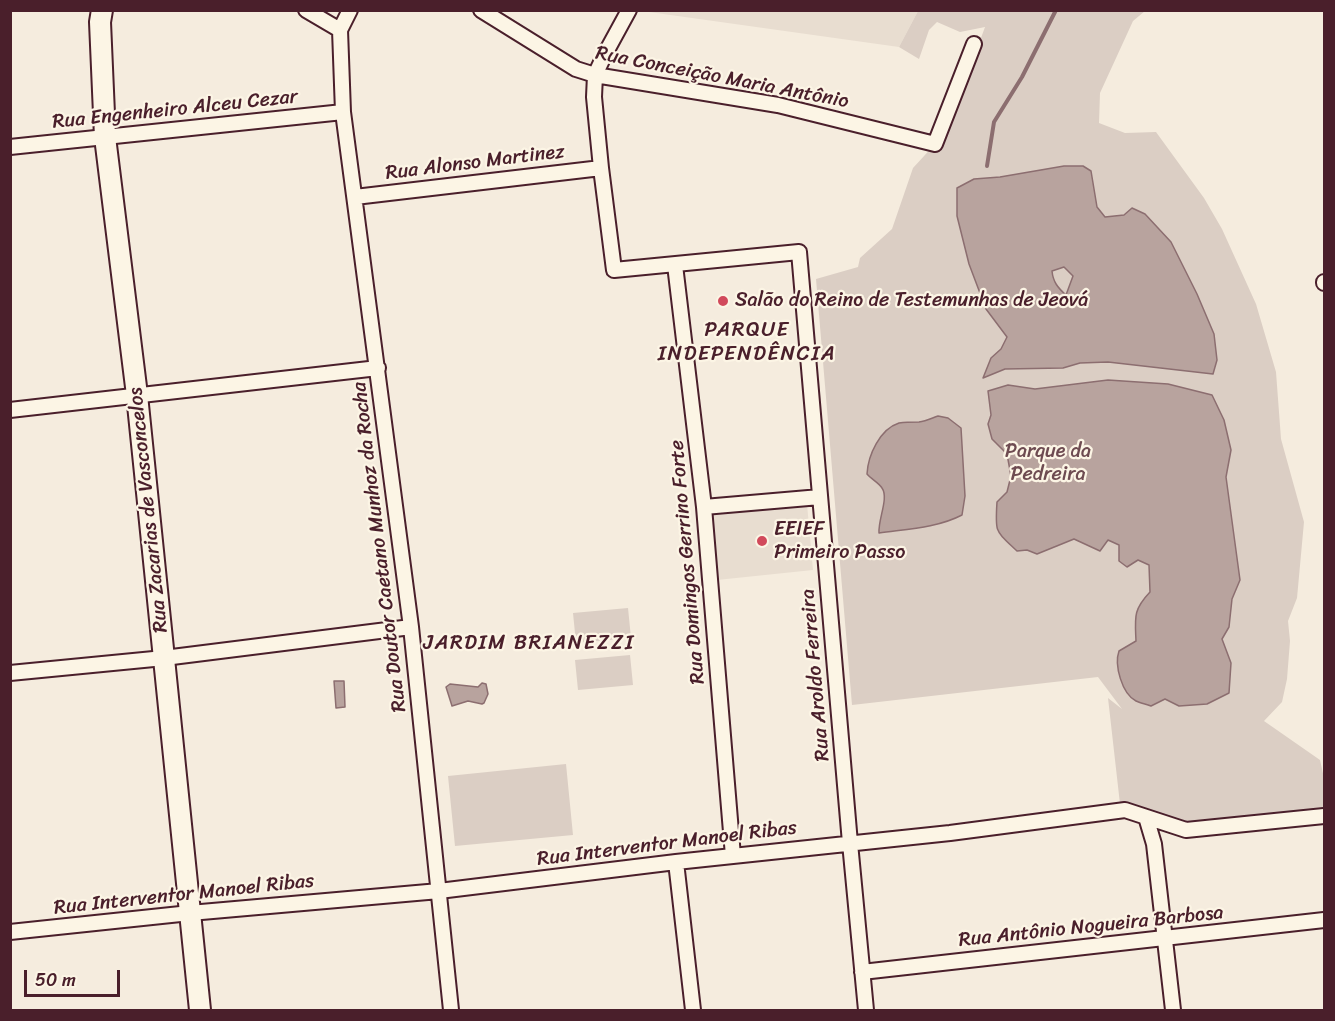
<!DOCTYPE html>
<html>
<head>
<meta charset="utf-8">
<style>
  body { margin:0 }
  #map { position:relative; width:1335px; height:1021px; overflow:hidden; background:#f5ecde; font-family:Sriracha,sans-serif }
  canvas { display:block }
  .frame { position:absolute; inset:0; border:12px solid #4a1f2b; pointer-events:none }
  .scale { position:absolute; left:24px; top:970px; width:96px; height:27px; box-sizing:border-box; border:3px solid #4a1f2b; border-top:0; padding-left:8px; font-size:18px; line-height:21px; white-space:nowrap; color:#4a1f2b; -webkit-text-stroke:4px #fcf5e5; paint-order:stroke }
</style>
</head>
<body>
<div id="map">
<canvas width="1335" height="1021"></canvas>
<div class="frame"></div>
<div class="scale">50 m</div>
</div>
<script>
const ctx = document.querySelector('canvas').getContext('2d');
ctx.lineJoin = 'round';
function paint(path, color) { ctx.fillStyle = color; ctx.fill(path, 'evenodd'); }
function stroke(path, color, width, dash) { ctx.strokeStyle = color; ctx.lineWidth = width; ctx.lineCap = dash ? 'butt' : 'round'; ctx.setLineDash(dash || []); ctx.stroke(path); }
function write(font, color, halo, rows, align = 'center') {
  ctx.font = font + ' Sriracha,sans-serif'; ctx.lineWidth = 4.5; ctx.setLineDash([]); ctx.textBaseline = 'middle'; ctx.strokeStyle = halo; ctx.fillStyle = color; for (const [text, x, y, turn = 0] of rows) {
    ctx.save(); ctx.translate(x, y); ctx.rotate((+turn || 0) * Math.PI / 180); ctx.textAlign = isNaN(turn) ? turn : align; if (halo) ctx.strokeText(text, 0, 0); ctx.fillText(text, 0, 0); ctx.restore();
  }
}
const built = new Path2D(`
  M642 11H918L899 47Z
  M807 504 813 570 717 580 709 513Z`);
const green = new Path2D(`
  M918 11H1145L1133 21 1100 93 1099 123 1125 133 1156 132 1204 198 1222 229 1256 304 1276 372 1281 439 1304 522 1297 598 1288 621 1290 641 1287 679 1282 702 1264 721 1320 760 1324 778V807L1314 811 1194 825 1120 804 1108 698 1122 709 1098 677 852 705 816 279 858 267 860 258 892 229 913 168 947 131 985 27 960 32 937 22 929 30 919 59 899 47Z
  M628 608 631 638 576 643 573 613Z
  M630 655 633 685 578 690 575 660Z
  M566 764 573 835 455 846 448 776Z`);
const water = new Path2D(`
  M1064 166H1083L1091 171 1097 207 1105 217 1124 215 1132 208 1145 214 1171 242 1197 294 1214 334 1217 360 1213 374 1108 362 1080 363 1063 368 1005 369 983 378 991 358 1001 349 1007 337 986 309 969 264 957 216V188L974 179 1000 177ZM1064 267 1073 276 1066 295C1058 288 1053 282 1052 271Z
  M1108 380 1168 384 1212 395 1224 420 1231 450 1226 477 1240 580 1232 599 1229 627 1222 639 1231 663 1229 693 1207 704 1179 706 1165 699 1151 706C1146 704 1140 703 1136 701 1122 694 1114 665 1119 651L1136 641C1135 617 1133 610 1150 592L1149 565 1138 560 1127 567 1119 561V545L1108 540 1100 551 1074 539 1037 554 1027 550 1017 551C995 530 995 533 997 502L1007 492 1011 476 1007 454 992 439 988 424 991 415 988 391 1008 385 1035 389Z
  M938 416 948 418 961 428 965 496 962 515C937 528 907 529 879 533 878 519 889 498 882 488 879 483 871 479 867 474 868 455 880 429 899 423 906 422 913 422 919 422 926 421 932 418 938 416Z
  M334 681H344L345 707 336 708Z
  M482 683 486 684 488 694 484 703 482 704 468 701 452 706 446 687 450 684 478 687Z`);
const stream = new Path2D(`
  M987 166 994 122 1022 77 1056 10`);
const street = new Path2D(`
  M306 10 340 30
  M350 10 340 30 343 112 411 627 451 1010
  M481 10 576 69 595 75 778 105 935 144 974 44
  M629 10 605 54 595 75 594 97 601 168 614 270 799 252 850 843 866 1010
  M10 147 343 112
  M355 197 601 168
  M675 265 704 507 733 856
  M1324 282V283
  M10 410 378 368
  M704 507 820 497
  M10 673 164 658 411 627
  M1146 817 1154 844 1173 1010
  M676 862 693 1010
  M10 932 190 913 439 891 676 862 950 833 1125 810 1186 830 1324 816
  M862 972 1324 920`);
const secondary = new Path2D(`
  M102 10 100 22 105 137 137 395 200 1010`);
const markers = [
  [723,301,6,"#d1495b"],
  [762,541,6,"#d1495b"]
];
const streetNames = [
  ["Rua Conceição Maria Antônio",722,78,11],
  ["Rua Engenheiro Alceu Cezar",175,110,-6],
  ["Rua Alonso Martinez",475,163,-7],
  ["Rua Zacarias de Vasconcelos",149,510,-96],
  ["Rua Doutor Caetano Munhoz da Rocha",380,547,-97],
  ["Rua Domingos Gerrino Forte",688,562,-95],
  ["Rua Aroldo Ferreira",816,675,-95],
  ["Rua Interventor Manoel Ribas",667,844,-7],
  ["Rua Interventor Manoel Ribas",184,895,-6],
  ["Rua Antônio Nogueira Barbosa",1091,927,-6]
];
const poiNames = [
  ["Salão do Reino de Testemunhas de Jeová",735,301],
  ["EEIEF",774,530],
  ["Primeiro Passo",774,553]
];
const parkNames = [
  ["Parque da",1048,452],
  ["Pedreira",1048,475]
];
const neighbourhoodNames = [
  ["PARQUE",747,331],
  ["INDEPENDÊNCIA",747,355],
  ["JARDIM BRIANEZZI",529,644]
];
paint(built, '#e8ddd0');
paint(green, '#dbcec4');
paint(water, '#b8a39e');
stroke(water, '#8c6e70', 1.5);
stroke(stream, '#8c6e70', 4);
stroke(street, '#4a1f2b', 18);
stroke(secondary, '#4a1f2b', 24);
stroke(street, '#fcf5e5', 14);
stroke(secondary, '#fcf5e5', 20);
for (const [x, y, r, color] of markers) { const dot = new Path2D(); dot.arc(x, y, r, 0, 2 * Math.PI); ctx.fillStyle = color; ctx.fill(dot); stroke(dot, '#fcf5e5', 2); }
write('20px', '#4a1f2b', '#fcf5e5', streetNames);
write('20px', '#4a1f2b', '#fcf5e5', poiNames, 'left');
write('20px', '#6e4b51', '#fcf5e5', parkNames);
ctx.letterSpacing = '1.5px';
write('21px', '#4a1f2b', '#fcf5e5', neighbourhoodNames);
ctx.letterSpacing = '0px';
</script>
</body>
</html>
